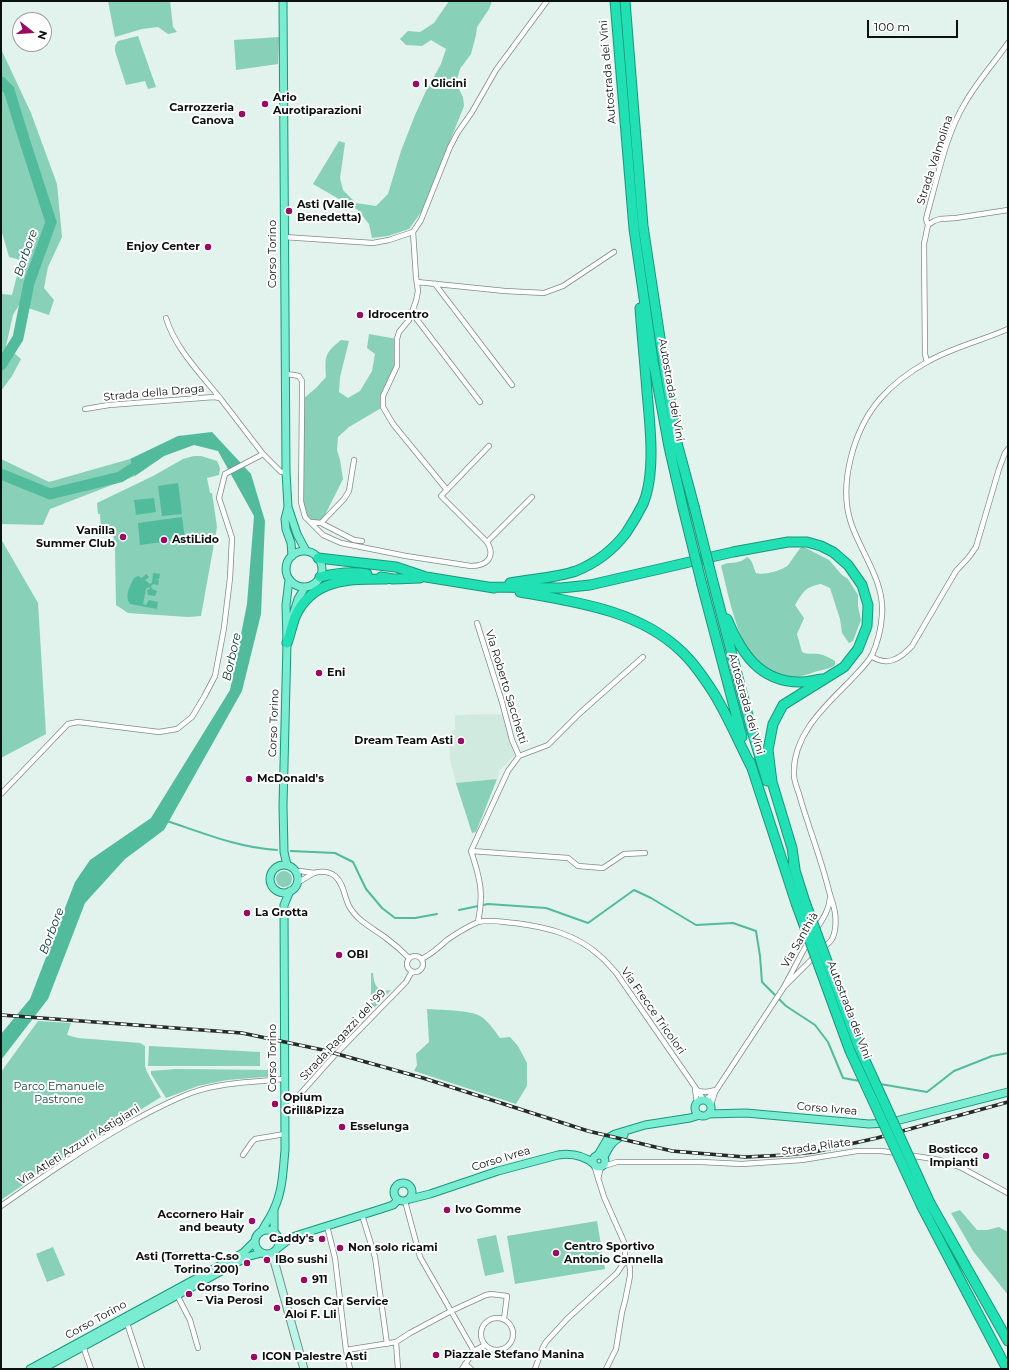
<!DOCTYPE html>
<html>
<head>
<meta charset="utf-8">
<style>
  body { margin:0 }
  #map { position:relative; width:1009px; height:1370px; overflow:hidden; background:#e2f2ec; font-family:Montserrat,sans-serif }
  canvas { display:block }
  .frame { position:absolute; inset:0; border:2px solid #0b110f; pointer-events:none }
  .north { position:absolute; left:12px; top:12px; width:40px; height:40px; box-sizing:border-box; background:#fff; border:1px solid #9da09f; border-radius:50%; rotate:107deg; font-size:11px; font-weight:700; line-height:16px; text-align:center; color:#0b110f }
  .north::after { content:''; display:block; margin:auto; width:14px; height:18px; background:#980d61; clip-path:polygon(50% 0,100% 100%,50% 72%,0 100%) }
  .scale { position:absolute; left:867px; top:20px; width:91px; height:18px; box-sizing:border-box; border:2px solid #0b110f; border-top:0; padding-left:5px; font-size:12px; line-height:14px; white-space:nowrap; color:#0b110f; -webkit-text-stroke:3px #fff; paint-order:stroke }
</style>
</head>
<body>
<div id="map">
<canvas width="1009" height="1370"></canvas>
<div class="frame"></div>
<div class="north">N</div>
<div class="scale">100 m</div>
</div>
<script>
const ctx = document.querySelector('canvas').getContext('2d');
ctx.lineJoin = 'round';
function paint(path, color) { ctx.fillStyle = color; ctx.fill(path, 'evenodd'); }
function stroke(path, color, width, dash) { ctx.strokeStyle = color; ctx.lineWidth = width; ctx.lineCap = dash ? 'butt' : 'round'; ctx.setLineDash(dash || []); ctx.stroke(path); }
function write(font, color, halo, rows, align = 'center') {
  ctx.font = font + ' Montserrat,sans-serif'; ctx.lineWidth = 4; ctx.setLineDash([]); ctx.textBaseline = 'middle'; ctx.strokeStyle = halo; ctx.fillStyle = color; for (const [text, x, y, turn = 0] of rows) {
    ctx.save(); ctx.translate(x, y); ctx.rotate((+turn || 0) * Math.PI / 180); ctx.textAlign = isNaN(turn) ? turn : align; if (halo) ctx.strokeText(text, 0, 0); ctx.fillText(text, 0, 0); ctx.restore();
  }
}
const built = new Path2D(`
  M503 714 506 730 516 754 500 770 497 779 456 783 450 759 449 734 455 729V715Z`);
const green = new Path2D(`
  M108 1H170L173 27 177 32 168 34 158 27 142 29 115 37Z
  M449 1H492L489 9 477 27 476 35 471 54 460 69 456 83 463 97 464 106 422 211 409 229 388 236 372 238 369 224 358 210 313 184 339 141 345 143 340 178 343 190 356 203 376 206 388 194 401 151 415 115 426 91 441 64 446 49 431 40 422 46 406 45 400 39 408 31 420 32 434 23Z
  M138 36 156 87 148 89 145 81 126 85 115 51V46L118 41Z
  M279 37 278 64 236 70 234 40Z
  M1 49 31 113 57 184 62 237 48 267 44 288 54 300 49 315 19 305 13 315 6 346 21 359 12 376 1 391V296L2 294 12 295 21 260 9 257 1 229Z
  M369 334 397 339V366L387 388 383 407 349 427 338 437 337 450 340 460 343 479 323 519 311 522 305 517 301 502 302 400 317 387 326 377C325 356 324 354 341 340L349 341 340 377 339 392 348 398 360 391 372 371 375 354 367 348Z
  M194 456H201L217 461 220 468 219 475 207 478 210 493H212L217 527 201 616 188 617 128 613 116 605 115 551 113 531H101L100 514H98L97 503 153 476 183 459Z
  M1 459 49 482 130 459 135 476 50 509 43 525 1 524Z
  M1 539 38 603 46 734 1 758Z
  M802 546 829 560 842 575 848 579 858 595V606L861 620 853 641 849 643 842 633 840 619 830 588 821 584C805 587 803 592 795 605L804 618 797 634 802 652C808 655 813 653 819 654 824 655 830 658 835 661V665C828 670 818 670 809 674 797 678 793 678 780 674 738 662 731 602 721 566 729 560 738 566 747 557 753 560 753 567 756 573 762 576 785 570 789 564 793 558 797 552 802 546Z
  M497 779 476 832 472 833 456 783Z
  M276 879a8 8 0 1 1 16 0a8 8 0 1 1-16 0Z
  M371 973H373C374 985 377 993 391 990L375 1007 373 1008 371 1006Z
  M427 1009C440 1010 466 1010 478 1015 487 1019 494 1030 500 1038L510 1037 518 1046 527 1063V1086L516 1104 414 1071 417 1065 416 1054 429 1042Z
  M38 1021 71 1023 67 1035 78 1038 140 1043 145 1046V1066L147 1072 161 1097 58 1161 1 1200V1072Z
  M149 1046 260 1052V1066H148Z
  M176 1069 278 1070V1072L276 1076 227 1080 198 1086 166 1098 151 1074V1071Z
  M960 1210 977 1230H987L999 1227 1008 1232V1295L973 1251 951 1213Z
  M597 1221 605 1269 515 1284 507 1236Z
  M496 1235 504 1272 485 1276 477 1239Z
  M53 1247 65 1275 47 1282 36 1254Z`);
const water = new Path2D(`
  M212 432 251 474 265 521 261 614 242 691 164 830 125 859 85 903 48 999 1 1060V1034L30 999 75 882 90 860 151 818 230 690 247 604 254 516 218 451 194 445 164 456 135 476 130 459 178 436Z
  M178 483 182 514 162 516 158 486Z
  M154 498 156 512 136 515 134 500Z
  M182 517 185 539 140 545 138 523Z
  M153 573 160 574 159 579H155L159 580 158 585 153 584 151 586 152 589 157 591 155 596 148 595 147 590 150 589 149 587 146 589 143 604 146 605 149 600 158 602 157 609 130 604C124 596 130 586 134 578L138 576 142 578 146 574 149 577 145 580 150 584 152 583Z`);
const stream = new Path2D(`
  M167 821C203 833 239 848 277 850
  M291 851 335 853 353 862 366 889 382 908 395 918H415L437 914
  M459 910 488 904 546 908 588 923 634 890 651 898 696 925 733 923 756 931 760 956 762 982 786 1006 815 1025 828 1042 843 1078 860 1081
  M880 1084 927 1092 954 1071 992 1056 1008 1053`);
const river = new Path2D(`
  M1 82 9 90 25 142 51 222 29 283 18 338 1 365
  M1 474 50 494 120 477 145 461`);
const street = new Path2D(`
  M928 225 926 219 928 211C938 176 946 134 965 103 977 82 994 63 1008 43
  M413 232 416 277 418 291 416 301 409 320 399 332 397 339V366L383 396V407L393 424 447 490
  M284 237 373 243 389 240 413 232 421 220 450 147 458 132 472 112 496 70 547 1
  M417 282 505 291 544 293 563 286 614 252
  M435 284 512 385
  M412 313 480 402
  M166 318C175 348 200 373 220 398
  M927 362 925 354 924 244 928 225 934 221 940 219 956 218 1008 210
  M285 374 294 375 299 376 302 381V400L301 502 305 517 323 535 341 543 406 556 471 566C487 566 496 557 487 542L441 496 489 446
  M85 409 109 405 214 397 220 398 263 454 281 472H286
  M311 522 321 523 344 499 349 491 354 460
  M321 523 354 540 362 541
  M487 542 532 497
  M477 623 502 702 512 740 519 756
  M871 656C887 667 900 659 912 646L956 571 969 557 976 547 999 469 1005 453 1008 449
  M1 794 68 724 78 722 159 732 177 729 192 717 204 697 215 676 224 628 230 578 232 538 219 498 225 474 263 454
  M471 851 568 858 578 866 603 868 624 854 645 853
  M297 872 300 871 314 873 297 883
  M314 873C321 871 329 871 335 876 344 884 344 896 349 906 357 921 373 928 386 938 394 944 402 951 409 958
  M478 922C490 919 502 922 515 923 546 927 576 934 600 956 606 961 612 968 617 974L704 1100
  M815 931C822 920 829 911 830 898
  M821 949C825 946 830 943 832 939 836 932 836 920 835 913 834 906 831 898 829 891 821 858 808 826 799 794 797 788 794 781 794 775 792 736 824 707 850 681 857 673 867 664 872 655 878 642 881 629 882 615 885 582 861 553 851 523 838 484 854 429 880 399 893 384 911 371 927 362 953 347 981 341 1008 329
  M407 964a8 8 0 1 1 16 0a8 8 0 1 1-16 0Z
  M421 959C431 955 439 947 447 940 457 933 467 927 478 922 484 893 480 878 471 851L508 771 519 756 548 745 580 713 643 657
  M784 987 816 955
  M695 1089 697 1104
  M697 1091 706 1092 716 1090
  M705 1100 715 1092
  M711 1105 715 1092 784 987 809 940
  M285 1111 333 1057 406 982 411 973 414 972
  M243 1155 252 1142 255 1139 285 1134
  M908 1155 940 1160 962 1168 1008 1193
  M604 1166 617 1162H701L742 1164 802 1160 857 1151H881L897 1153
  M598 1179 601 1167
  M405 1201 420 1257 474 1351
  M1 1206C44 1176 86 1147 131 1122 151 1111 170 1101 191 1093 222 1082 253 1082 284 1079
  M362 1215 375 1257 387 1344
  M327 1226 335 1258 346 1350 350 1369
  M177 1295 190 1320 198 1348
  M481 1334a16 16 0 1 1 32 0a16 16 0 1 1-32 0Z
  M127 1323 142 1369
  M396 1342 398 1369
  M83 1346 91 1369
  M346 1350 396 1342 410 1333 451 1311 486 1295 491 1294 507 1296 504 1319
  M465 1364 471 1369
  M462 1369 474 1351 485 1345
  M535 1369 543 1347 546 1342 567 1319 617 1273 625 1261V1248L624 1242 604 1197 594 1165
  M606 1369 616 1349 622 1312 625 1301 630 1276V1269L629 1263 625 1261`);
const secondary = new Path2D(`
  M272 1253 304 1369`);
const primary = new Path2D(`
  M283 1 286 472 288 507 285 519 286 529 291 543 292 556
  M288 507 297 534 306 551
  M286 569a18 18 0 1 1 36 0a18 18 0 1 1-36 0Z
  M292 618 298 599 305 587
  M287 865 284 852 283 806 287 643 286 605 289 580
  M270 879a14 14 0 1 1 28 0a14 14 0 1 1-28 0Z
  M695 1108a8 8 0 1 1 16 0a8 8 0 1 1-16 0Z
  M708 1114 746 1113 869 1124 888 1123 1008 1092
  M593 1161a6 6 0 1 1 12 0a6 6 0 1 1-12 0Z
  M598 1155 608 1138 615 1134 645 1125 690 1118 700 1115
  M604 1157C610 1145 612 1141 624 1135
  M394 1192a9 9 0 1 1 18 0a9 9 0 1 1-18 0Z
  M410 1199 430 1194 498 1171 558 1155C571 1153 583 1155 594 1164
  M255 1242a12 12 0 1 1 24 0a12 12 0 1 1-24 0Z
  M262 1231C265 1224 271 1217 274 1209 283 1190 283 1170 285 1150L284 905 290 891
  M274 1232V1210
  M278 1248 292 1237 381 1209 393 1205 398 1200
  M30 1369 243 1253 255 1241
  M42 1369 238 1262 247 1257 261 1253`);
const highway = new Path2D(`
  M615 1 634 229 653 360 669 447 683 508
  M625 1 643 226 663 358 677 443 694 506
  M318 558 396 567 426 577 494 588
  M320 577C336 573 351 571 367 574
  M381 577 393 579 420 578
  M713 582 752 731 767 781
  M510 583C531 579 556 578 576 571 596 563 613 550 626 533 632 524 638 514 643 504 656 473 650 425 647 392 645 364 642 336 640 308
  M702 585 742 737
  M488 587 561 588 590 585 733 552 788 542H807L821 546 833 552 848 565 862 585 868 605 867 626 858 649 844 667 783 705 773 724 768 750 772 782 792 848 795 869
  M520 592C576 602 638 610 681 651 693 662 704 678 713 692 728 716 739 743 752 768
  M727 619C741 652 759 682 800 682 807 682 814 680 822 679
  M287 643C290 635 292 625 295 617 312 578 351 579 386 579
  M750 762 796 903
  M793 864 805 902
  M930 1203 1008 1341
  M922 1207 1007 1369`);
const rail = new Path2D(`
  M1 1015 242 1033 323 1050 423 1078 588 1131 672 1151 745 1157 786 1155 814 1152 877 1138 1008 1102`);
const highwayBridge = new Path2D(`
  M694 506 713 582
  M683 508 702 585
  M805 902 858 1045 930 1203
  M796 903 850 1051 922 1207`);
const markers = [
  [416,84,4,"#980d61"],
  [265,104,4,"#980d61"],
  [242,114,4,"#980d61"],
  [289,211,4,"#980d61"],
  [208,247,4,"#980d61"],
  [360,315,4,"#980d61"],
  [123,537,4,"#980d61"],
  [164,540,4,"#980d61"],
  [319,673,4,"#980d61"],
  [461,741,4,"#980d61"],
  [249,779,4,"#980d61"],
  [247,913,4,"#980d61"],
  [339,955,4,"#980d61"],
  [275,1104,4,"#980d61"],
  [342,1127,4,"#980d61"],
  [986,1156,4,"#980d61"],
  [447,1210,4,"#980d61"],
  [252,1221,4,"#980d61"],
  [322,1239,4,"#980d61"],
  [340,1248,4,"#980d61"],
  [556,1253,4,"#980d61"],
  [267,1260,4,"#980d61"],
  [247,1263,4,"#980d61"],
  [304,1280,4,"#980d61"],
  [189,1294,4,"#980d61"],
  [277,1308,4,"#980d61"],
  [436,1355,4,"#980d61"],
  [254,1357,4,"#980d61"]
];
const streetNames = [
  ["Autostrada dei Vini",608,72,-95],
  ["Strada Valmolina",935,160,-72],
  ["Corso Torino",273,254,-90],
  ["Autostrada dei Vini",671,390,80],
  ["Strada della Draga",154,393,-5],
  ["Via Roberto Sacchetti",506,687,73],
  ["Autostrada dei Vini",746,704,74],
  ["Corso Torino",274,723,-88],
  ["Via Santhià",800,940,-60],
  ["Autostrada dei Vini",849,1010,69],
  ["Via Frecce Tricolori",653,1011,55],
  ["Strada Ragazzi del '99",343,1035,-47],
  ["Corso Torino",273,1058,-90],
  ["Corso Ivrea",827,1109,5],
  ["Via Atleti Azzurri Astigiani",79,1145,-32],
  ["Strada Rilate",816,1147,-8],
  ["Corso Ivrea",501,1159,-17],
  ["Corso Torino",96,1320,-29]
];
const poiNames = [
  ["I Glicini",424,84],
  ["Ario",273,98],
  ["Aurotiparazioni",273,111],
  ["Carrozzeria",234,108,"right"],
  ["Canova",234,121,"right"],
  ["Asti (Valle",297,205],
  ["Benedetta)",297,218],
  ["Enjoy Center",200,247,"right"],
  ["Idrocentro",368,315],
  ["Vanilla",115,531,"right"],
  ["Summer Club",115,544,"right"],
  ["AstiLido",172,540],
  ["Eni",327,673],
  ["Dream Team Asti",453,741,"right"],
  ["McDonald's",257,779],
  ["La Grotta",255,913],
  ["OBI",347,955],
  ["Opium",283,1098],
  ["Grill&Pizza",283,1111],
  ["Esselunga",350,1127],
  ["Bosticco",978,1150,"right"],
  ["Impianti",978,1163,"right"],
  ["Ivo Gomme",455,1210],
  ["Accornero Hair",244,1215,"right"],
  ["and beauty",244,1228,"right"],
  ["Caddy's",314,1239,"right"],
  ["Centro Sportivo",564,1247],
  ["Antonio Cannella",564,1260],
  ["Non solo ricami",348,1248],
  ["Asti (Torretta-C.so",239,1257,"right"],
  ["Torino 200)",239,1270,"right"],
  ["IBo sushi",275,1260],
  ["911",312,1280],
  ["Corso Torino",197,1288],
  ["– Via Perosi",197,1301],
  ["Bosch Car Service",285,1302],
  ["Aloi F. Lli",285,1315],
  ["Piazzale Stefano Manina",444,1355],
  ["ICON Palestre Asti",262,1357]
];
const parkNames = [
  ["Parco Emanuele",59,1087],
  ["Pastrone",59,1100]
];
const waterNames = [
  ["Borbore",26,253,-71],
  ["Borbore",232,657,-77],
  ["Borbore",52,931,-69]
];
paint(built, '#d1eae0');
paint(green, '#88d0b8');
paint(water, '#51bb9c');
stroke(stream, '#51bb9c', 2);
stroke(river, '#51bb9c', 11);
stroke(street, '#7f8d88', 6);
stroke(secondary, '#7f8d88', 9);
stroke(primary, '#19987a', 9);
stroke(highway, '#19987a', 11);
stroke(street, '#fff', 4.5);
stroke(secondary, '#bcf6e8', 7);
stroke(primary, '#7aecd2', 7);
stroke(highway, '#21e0b4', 9);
stroke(rail, '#242b29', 3.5);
stroke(rail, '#fff', 2, [6]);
stroke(highwayBridge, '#19987a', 11, []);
stroke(highwayBridge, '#21e0b4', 9);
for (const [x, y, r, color] of markers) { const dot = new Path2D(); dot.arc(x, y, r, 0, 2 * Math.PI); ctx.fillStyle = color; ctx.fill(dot); stroke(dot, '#fff', 1.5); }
write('11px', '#0b110f', '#fff', streetNames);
write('bold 11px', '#0b110f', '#fff', poiNames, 'left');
write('11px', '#0f3f32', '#fff', parkNames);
write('italic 12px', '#013427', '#fff', waterNames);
</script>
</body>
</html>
